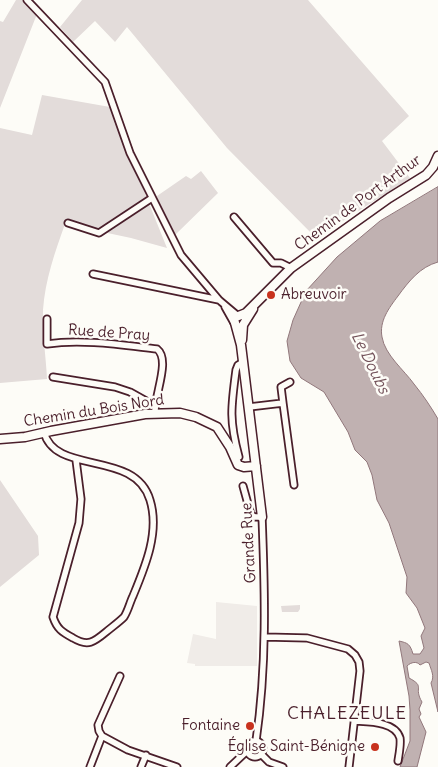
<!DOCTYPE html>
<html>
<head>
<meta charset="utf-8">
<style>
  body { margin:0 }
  canvas { display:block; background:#fdfcf7 }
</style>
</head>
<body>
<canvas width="438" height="767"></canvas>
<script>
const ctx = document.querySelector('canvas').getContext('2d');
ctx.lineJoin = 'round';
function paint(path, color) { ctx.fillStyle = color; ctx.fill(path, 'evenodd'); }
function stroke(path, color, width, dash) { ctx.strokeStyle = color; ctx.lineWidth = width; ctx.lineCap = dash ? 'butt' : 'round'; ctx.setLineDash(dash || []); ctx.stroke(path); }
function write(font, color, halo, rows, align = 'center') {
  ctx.font = font + ' Delius,sans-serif'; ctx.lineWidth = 5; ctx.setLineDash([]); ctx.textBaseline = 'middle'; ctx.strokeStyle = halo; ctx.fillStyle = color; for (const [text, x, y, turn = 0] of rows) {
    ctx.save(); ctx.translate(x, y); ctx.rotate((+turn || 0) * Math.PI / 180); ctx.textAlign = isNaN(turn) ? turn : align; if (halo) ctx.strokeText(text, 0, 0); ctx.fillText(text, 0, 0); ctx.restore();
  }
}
const built = new Path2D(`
  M216 602 257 606V666H195V664L187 663 193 634 216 639Z`);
const green = new Path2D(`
  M16 0H23L37 14 0 108V21L3 22Z
  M82 0H308L409 116 382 141 410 178 316 238 227 148 127 27 115 42 95 21 73 42 60 27Z
  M42 95 110 107 167 248 131 238 65 224C55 252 45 280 43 310 42 333 46 357 47 379L0 383V128L32 135Z
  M201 171 218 193 175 235 158 201 157 196 186 176 191 179Z
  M0 480 38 536 39 555 0 587Z
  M300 605V609L298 612H282L281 606Z`);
const water = new Path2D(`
  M438 187V262C420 267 409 281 398 296 389 308 379 321 382 337 385 355 404 370 414 384 423 395 431 407 438 419V712L431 683C435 676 431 670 429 663L426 662 420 665C417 661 411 662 407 666L409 678C426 687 413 687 422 702L419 709 421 714 419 717 426 732 417 767H400L410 741V710L409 696 399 641C408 643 410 644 413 654H420L424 648 421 636 425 628 417 608 406 593 407 577 389 523 377 500 372 475 367 462 355 450 348 432 324 392 301 378 290 361 287 341 293 320 306 291 337 257 380 221Z`);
const street = new Path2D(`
  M27 0 105 82 130 153 181 255 219 300 238 316
  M234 217 273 263H281L291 268
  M68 223 99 233 152 198
  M93 274 219 300
  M225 307 234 323
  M47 319V344C83 339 121 345 157 349 171 360 154 395 155 413
  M53 377 115 387 130 392 155 406
  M283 403 281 387 290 382
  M249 407 283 403 294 485
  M44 432C55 476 135 449 150 500 160 532 145 567 133 596 130 602 128 611 124 617 119 622 112 627 106 632 94 642 88 647 73 638 62 632 57 629 53 617L79 523 81 499 76 460
  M239 457C229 421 231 407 236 370L238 365 243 362
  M243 486 251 515 255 517H262C265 592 267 666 256 741
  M265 637 307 638 348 649 355 655 359 662 360 671 349 767
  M354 721C368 722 395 721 400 738 401 745 399 754 398 761
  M102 736 128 750 177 767
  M102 736 99 731 98 725 120 676
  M247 749a8 8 0 1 1 16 0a8 8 0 1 1-16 0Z
  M261 754 269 762 283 767
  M90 767 102 736
  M141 767 146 755
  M230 767 247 751`);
const secondary = new Path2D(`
  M242 340 243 325 253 309
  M0 439 25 437 51 431 145 414 180 413 196 417 217 427 230 447 238 465 244 467 256 466
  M262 517 241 345 234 319 236 317 246 313 291 268 389 198 426 175 433 167 438 156`);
const markers = [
  [271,295,5,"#c8321e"],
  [250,726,5,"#c8321e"],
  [375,747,5,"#c8321e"]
];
const streetNames = [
  ["Chemin de Port Arthur",358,203,-36],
  ["Rue de Pray",109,333,4],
  ["Chemin du Bois Nord",94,411,-9],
  ["Grande Rue",249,543,-93]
];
const poiNames = [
  ["Abreuvoir",281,295,"left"],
  ["Fontaine",240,726],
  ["Église Saint-Bénigne",365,747]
];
const waterNames = [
  ["Le Doubs",370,363,64]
];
const quarterNames = [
  ["CHALEZEULE",347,714]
];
paint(built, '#f0ece8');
paint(green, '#e3dcda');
paint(water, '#c0b1b1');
stroke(water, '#91777b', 1);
stroke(street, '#4a1f2b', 9);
stroke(secondary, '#4a1f2b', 11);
stroke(street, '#fdfcf7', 5.5);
stroke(secondary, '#fdfcf7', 8);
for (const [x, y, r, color] of markers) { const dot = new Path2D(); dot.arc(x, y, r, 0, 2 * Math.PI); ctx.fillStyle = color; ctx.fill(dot); stroke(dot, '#fdfcf7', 2); }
write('15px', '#4a1f2b', '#fdfcf7', streetNames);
write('15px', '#4a1f2b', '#fdfcf7', poiNames, 'right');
write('italic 16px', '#73525a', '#fdfcf7', waterNames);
ctx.letterSpacing = '1px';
write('18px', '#4a1f2b', '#fdfcf7', quarterNames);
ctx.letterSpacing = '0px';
</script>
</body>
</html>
